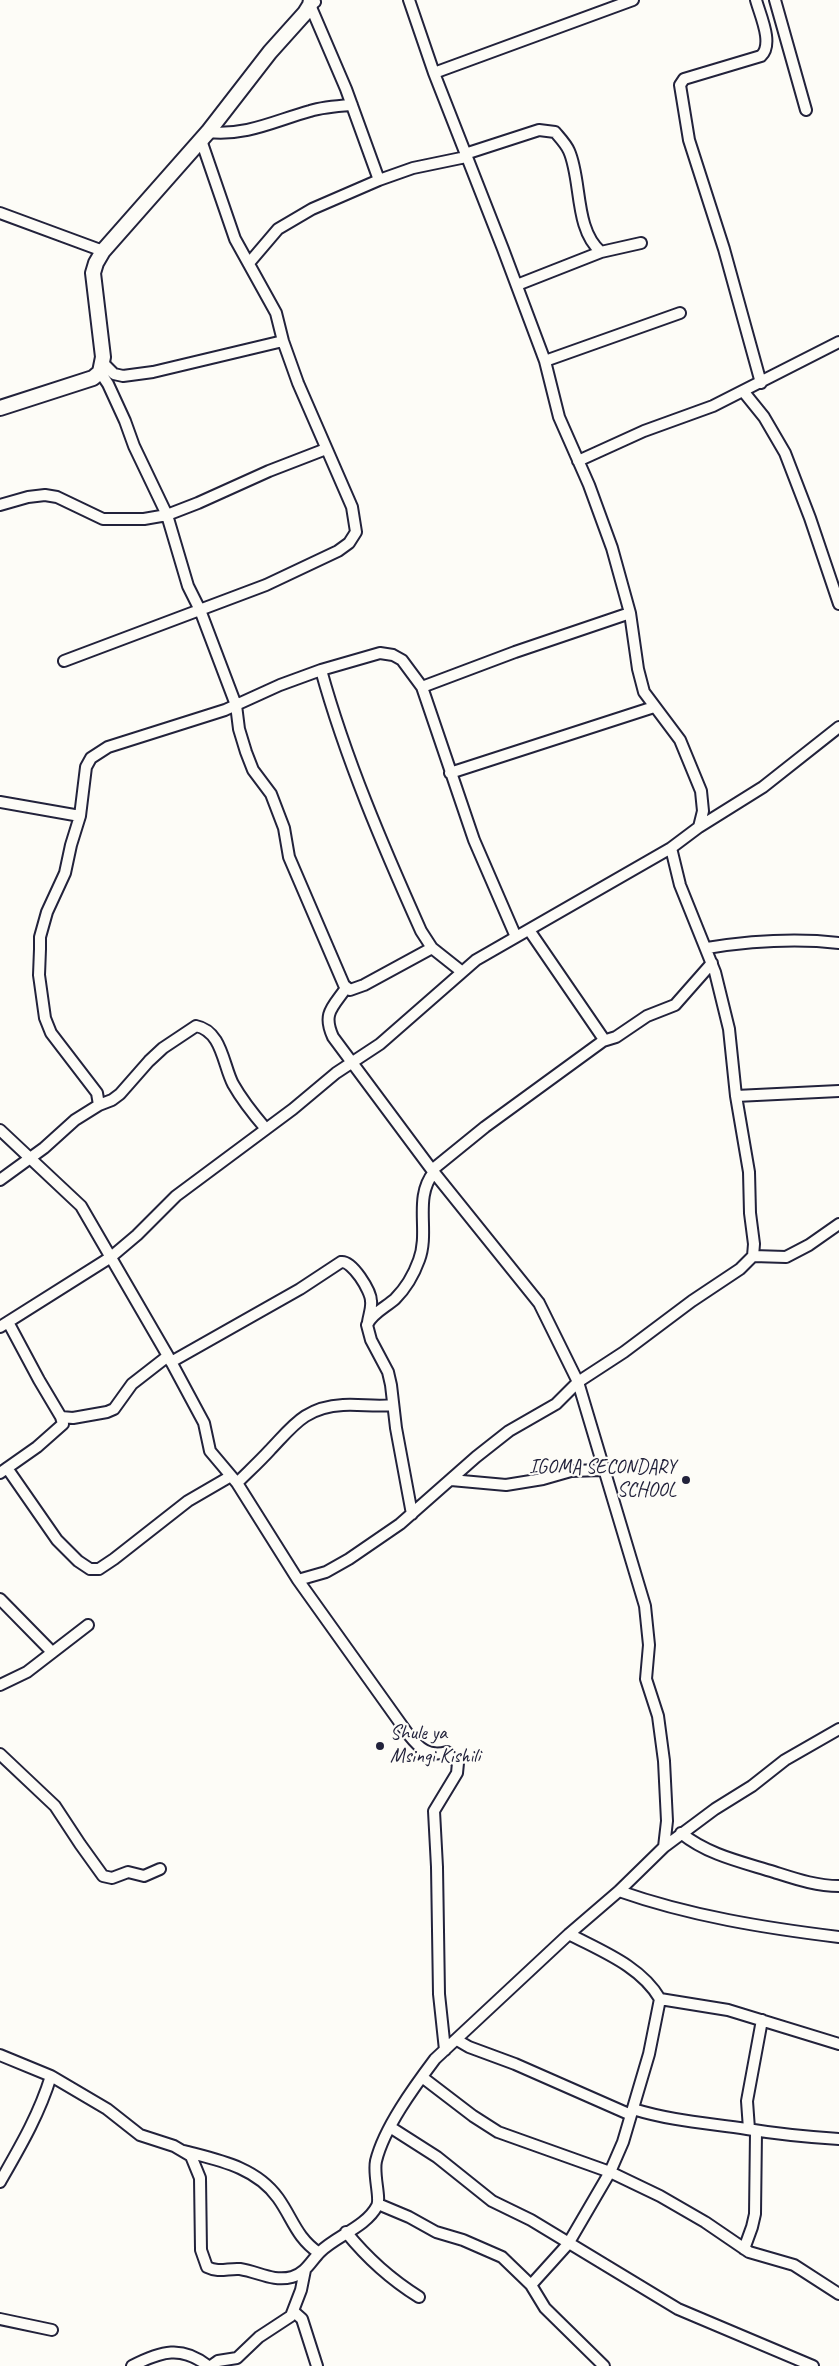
<!DOCTYPE html>
<html>
<head>
<meta charset="utf-8">
<style>
  body { margin:0 }
  canvas { display:block; background:#fdfcf7 }
</style>
</head>
<body>
<canvas width="839" height="2366"></canvas>
<script>
const ctx = document.querySelector('canvas').getContext('2d');
ctx.lineJoin = 'round';
function stroke(path, color, width, dash) { ctx.strokeStyle = color; ctx.lineWidth = width; ctx.lineCap = dash ? 'butt' : 'round'; ctx.setLineDash(dash || []); ctx.stroke(path); }
function write(font, color, halo, rows, align = 'center') {
  ctx.font = font + ' Caveat,sans-serif'; ctx.lineWidth = 4.5; ctx.setLineDash([]); ctx.textBaseline = 'middle'; ctx.strokeStyle = halo; ctx.fillStyle = color; for (const [text, x, y, turn = 0] of rows) {
    ctx.save(); ctx.translate(x, y); ctx.rotate((+turn || 0) * Math.PI / 180); ctx.textAlign = isNaN(turn) ? turn : align; if (halo) ctx.strokeText(text, 0, 0); ctx.fillText(text, 0, 0); ctx.restore();
  }
}
const minor = new Path2D(`
  M409 0 434 73 503 249 545 361 559 417 589 485 612 548 630 613 638 669 644 692 680 740 701 791 703 811 699 827
  M756 0C760 15 774 44 761 56L684 79 680 85 689 140 724 249 761 383
  M775 0 806 110
  M315 2 310 5 346 89 379 180
  M434 73 633 0
  M208 132C247 136 274 121 310 111 323 107 338 106 352 105
  M465 154 539 130 555 132C560 138 566 144 569 151 582 180 574 229 601 252L641 243
  M0 213 103 251
  M249 263 278 229 312 209 379 180 413 168 466 157
  M517 285 601 252
  M545 361 680 313
  M103 363 114 374 123 376 153 372 283 341
  M100 372 108 384 125 421 134 446 167 515 188 586 200 610 236 705 239 729 246 752 253 770 271 794 284 828 289 857 344 985 350 990 364 985 432 948
  M743 391 764 417 785 453 810 518 839 604
  M578 461 644 431 713 406 839 342
  M0 505 28 497 45 495 57 497 103 519H144L167 515 198 503 269 471 326 449
  M64 661 266 585 338 551 349 543 356 532 352 507 298 383 283 341 276 313 235 239 201 140
  M321 670C346 760 383 846 421 931L432 948 461 971
  M422 687 515 652 630 613
  M450 773 654 707
  M0 802 80 816
  M707 948C751 941 794 938 839 943
  M346 988C333 1007 322 1013 333 1037L432 1170 539 1303 578 1382 645 1606 649 1645 646 1679 658 1716 664 1761 667 1821 664 1847
  M603 1041 616 1037 647 1016 675 1005 712 963
  M736 1096 839 1091
  M99 1105 112 1100 120 1094 149 1061 163 1048 196 1026C222 1031 223 1065 233 1084 242 1100 254 1115 266 1129
  M0 1130 81 1206 168 1356 204 1423 210 1451 237 1483 298 1580 408 1734C420 1749 428 1757 447 1752L458 1763 457 1773 434 1811 437 1867 439 1994 445 2050
  M432 1170 485 1127 603 1041V1038L529 930
  M0 1180 44 1148 75 1120 99 1105 97 1093 51 1033 45 1018 39 975 40 949V937L47 912 65 873 71 845 80 816 86 767 91 758 108 747 225 710 280 685 321 670 380 653 393 655 402 660 422 687 474 840 516 937
  M753 1256 786 1257 809 1245 839 1224
  M0 1327 111 1257 137 1235 176 1196 293 1109 336 1073 380 1044 476 960 671 848 699 827 763 787 839 727
  M171 1362 300 1289 341 1262C352 1260 371 1291 371 1301 372 1308 369 1315 368 1322
  M61 1417 73 1418 107 1412 114 1409 132 1384 168 1356
  M7 1468 57 1540 78 1561 90 1569H99L114 1559 188 1501 231 1476
  M0 1473 37 1447 63 1424 61 1417 39 1380 8 1322
  M451 1480 506 1485 543 1479 571 1471 603 1470
  M237 1483C248 1472 259 1462 270 1450 293 1426 305 1407 343 1405 360 1404 376 1407 393 1405
  M412 1514 396 1428 391 1385 388 1372 371 1340 367 1325C371 1314 386 1307 395 1299 405 1289 414 1274 419 1260 430 1231 413 1198 434 1172
  M298 1580 326 1572 349 1559 400 1524 476 1457 509 1431 556 1404 578 1382 624 1352 692 1301 740 1269 753 1256 754 1244 750 1213 749 1172 736 1096 729 1029 715 972 680 885 671 848
  M0 1599 52 1652
  M0 1685 27 1672 88 1625
  M0 1754 55 1806 80 1844 103 1876 112 1878 128 1872 144 1876 160 1869
  M681 1833C708 1855 742 1862 774 1872 796 1879 816 1886 839 1886
  M619 1891C690 1916 765 1928 839 1937
  M660 1999 728 2010 839 2044
  M457 2040 469 2047 515 2064 631 2115
  M0 2055 51 2076 107 2109 140 2135 174 2146 191 2156 200 2178 201 2250 207 2267C219 2273 228 2268 240 2269 259 2272 273 2282 292 2277 306 2273 311 2261 320 2252 336 2236 366 2227 377 2206 381 2198 373 2175 376 2161 384 2128 414 2087 435 2059L569 1934 619 1891 664 1847 715 1809 752 1786 785 1760 839 1729
  M422 2077 473 2116 498 2132 610 2172 660 2196 705 2222 749 2252 794 2265 839 2294
  M633 2109C672 2121 707 2123 747 2129 777 2134 808 2137 839 2139
  M390 2127 437 2157 492 2201 531 2220 678 2309 813 2366
  M749 2129 747 2101 762 2020
  M184 2151C218 2160 256 2167 278 2198 293 2219 296 2237 319 2253
  M0 2182C20 2147 39 2115 51 2076
  M378 2204 409 2217 436 2232 463 2240 502 2257 531 2285 545 2308 604 2366
  M346 2232C367 2258 390 2279 419 2297
  M744 2249 752 2227 755 2214 756 2132
  M531 2285 568 2244 610 2172 623 2142 649 2054 660 1999C641 1966 601 1951 569 1934
  M293 2311 302 2319 317 2366
  M0 2319 52 2330
  M132 2366C161 2351 182 2345 208 2366
  M211 2366 218 2361 237 2358 259 2337 291 2316 301 2290 305 2270`);
const secondary = new Path2D(`
  M0 408 93 378 100 372 103 357 93 273 96 263 103 251 208 132 270 52 305 13 310 5 311 0`);
const markers = [
  [686,1480,5,"#22223b"],
  [380,1746,5,"#22223b"]
];
const poiNames = [
  ["IGOMA SECONDARY",676,1468],
  ["SCHOOL",676,1491],
  ["Shule ya",390,1734,"left"],
  ["Msingi Kishili",390,1757,"left"]
];
stroke(minor, '#22223b', 14);
stroke(secondary, '#22223b', 18);
stroke(minor, '#fdfcf7', 10);
stroke(secondary, '#fdfcf7', 14);
for (const [x, y, r, color] of markers) { const dot = new Path2D(); dot.arc(x, y, r, 0, 2 * Math.PI); ctx.fillStyle = color; ctx.fill(dot); stroke(dot, '#fdfcf7', 2); }
write('20px', '#22223b', '#fdfcf7', poiNames, 'right');
</script>
</body>
</html>
